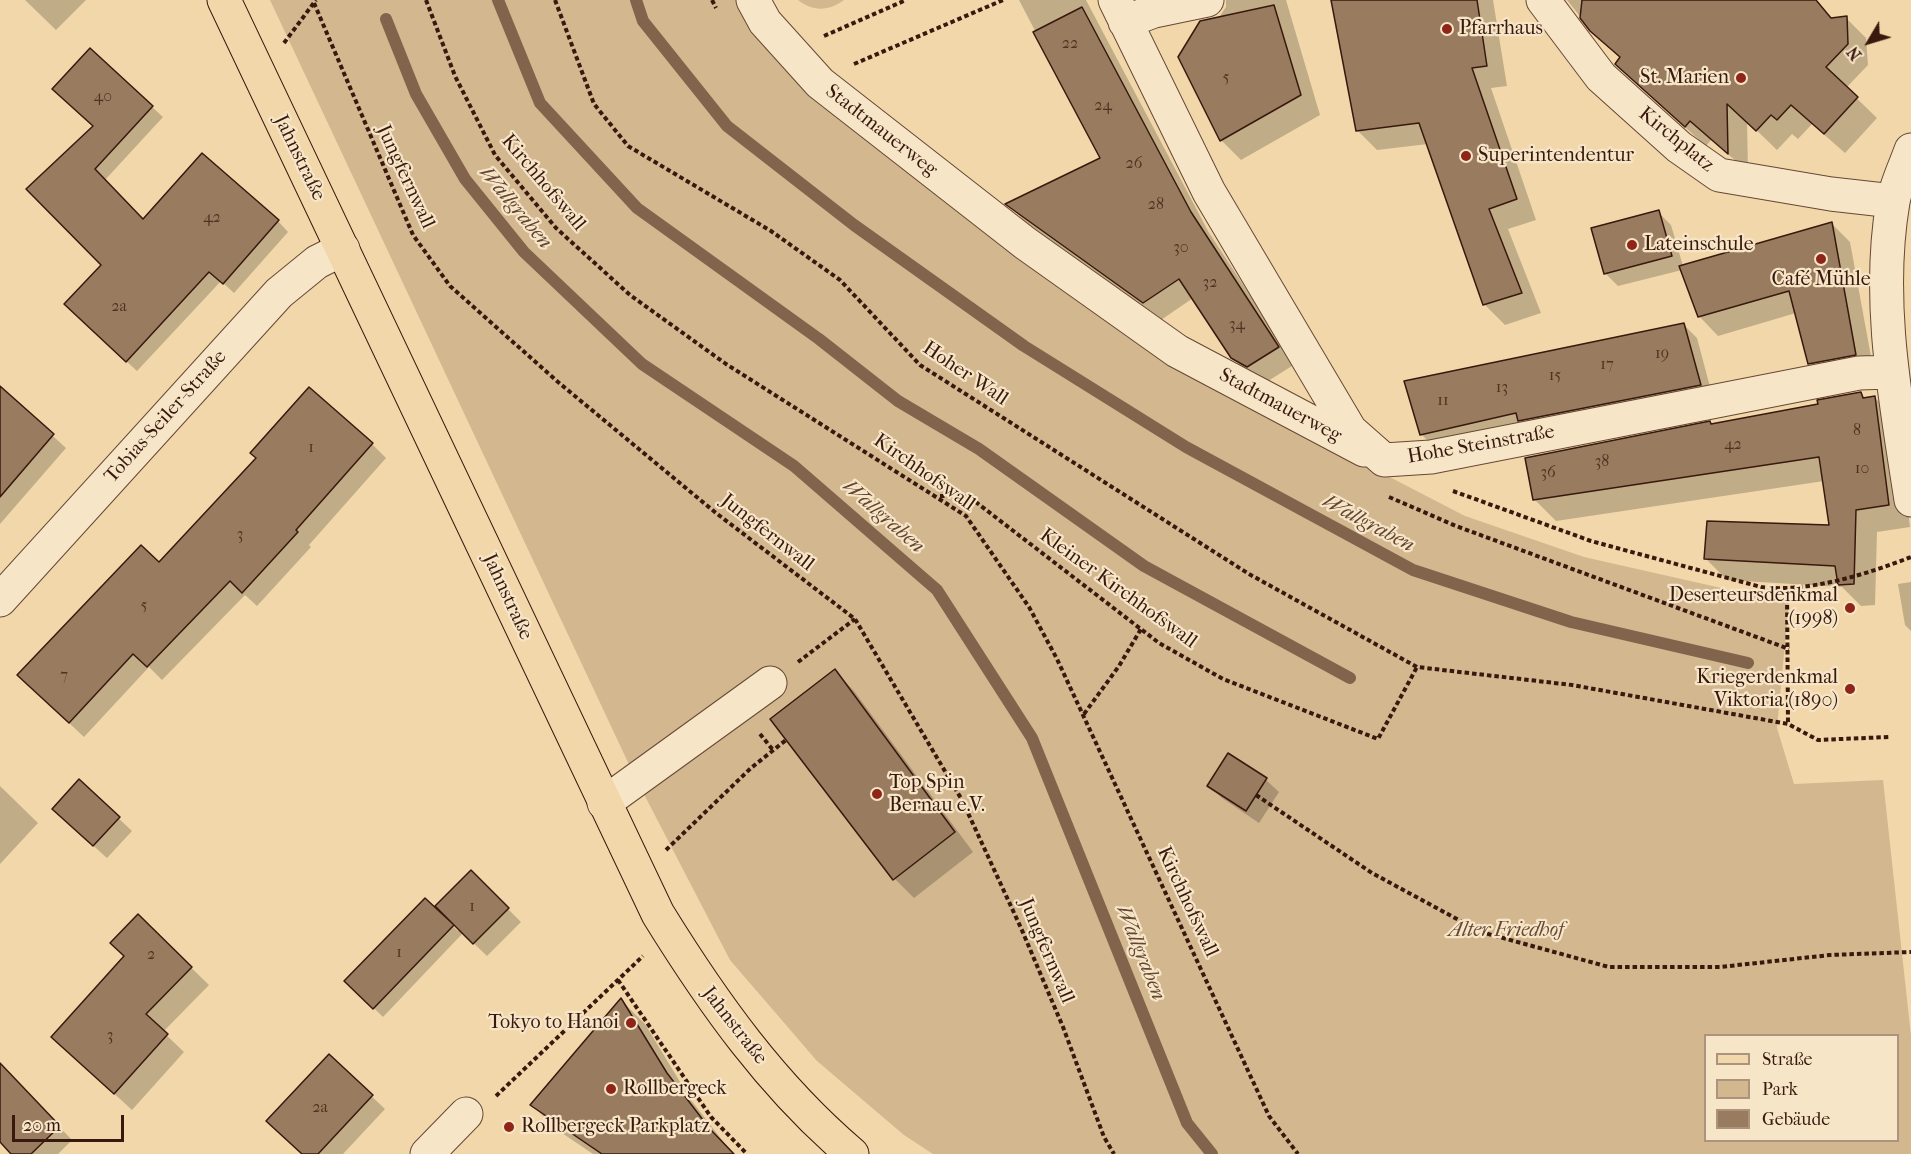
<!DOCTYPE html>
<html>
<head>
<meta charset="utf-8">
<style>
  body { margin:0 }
  #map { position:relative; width:1911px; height:1154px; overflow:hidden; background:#f2d7aa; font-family:"IM FELL French Canon",serif }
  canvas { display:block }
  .legend { position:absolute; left:1704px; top:1034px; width:195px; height:108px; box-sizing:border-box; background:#f7e5c8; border:2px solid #ab937e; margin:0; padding:8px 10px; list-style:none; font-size:18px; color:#38190e }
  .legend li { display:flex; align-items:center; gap:12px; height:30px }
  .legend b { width:30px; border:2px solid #ab937e }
  .north { position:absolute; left:1839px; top:12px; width:60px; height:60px; -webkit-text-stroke:4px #f7e5c8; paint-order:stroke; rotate:232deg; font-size:16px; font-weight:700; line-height:24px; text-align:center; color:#38190e }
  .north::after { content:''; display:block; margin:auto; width:21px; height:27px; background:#38190e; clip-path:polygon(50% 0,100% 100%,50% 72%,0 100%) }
  .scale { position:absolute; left:12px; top:1115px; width:112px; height:27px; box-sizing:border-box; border:3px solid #38190e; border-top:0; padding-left:8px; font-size:18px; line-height:21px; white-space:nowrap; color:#38190e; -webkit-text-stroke:4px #f7e5c8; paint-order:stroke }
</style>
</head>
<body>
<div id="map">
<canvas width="1911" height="1154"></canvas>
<ul class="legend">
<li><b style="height:8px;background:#f2d7aa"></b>Straße</li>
<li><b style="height:16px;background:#d2b78f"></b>Park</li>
<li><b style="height:16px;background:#997c5f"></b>Gebäude</li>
</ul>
<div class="north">N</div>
<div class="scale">20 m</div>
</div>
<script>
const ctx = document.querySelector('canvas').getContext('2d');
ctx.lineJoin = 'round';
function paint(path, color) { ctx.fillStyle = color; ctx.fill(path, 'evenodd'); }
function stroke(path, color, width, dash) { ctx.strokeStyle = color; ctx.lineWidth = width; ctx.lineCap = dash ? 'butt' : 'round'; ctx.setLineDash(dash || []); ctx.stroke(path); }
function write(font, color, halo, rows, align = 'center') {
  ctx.font = font + ' "IM FELL French Canon",serif'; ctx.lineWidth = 4.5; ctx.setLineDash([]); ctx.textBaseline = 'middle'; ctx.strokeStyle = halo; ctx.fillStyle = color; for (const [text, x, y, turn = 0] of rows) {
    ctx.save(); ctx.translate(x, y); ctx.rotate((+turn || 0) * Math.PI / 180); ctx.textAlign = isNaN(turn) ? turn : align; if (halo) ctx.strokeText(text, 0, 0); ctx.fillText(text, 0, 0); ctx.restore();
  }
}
const green = new Path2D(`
  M270 0H738L755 31 1347 455 1465 516 1584 557 1761 597 1789 600 1777 728 1794 784 1883 780 1911 1036V1154H933L904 1135 817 1061 730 960 633 773ZM1706 1036H1898V1140H1706Z
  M798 0H844C829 11 813 12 798 0Z`);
const shadow = new Path2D(`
  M25 0H86L56 30Z
  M1019 0H1086L1208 231 1295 364 1265 383 1250 375 1232 357 1193 298 1161 320 1024 221 1008 204 1102 159Z
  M1226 0H1286L1320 115 1241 160 1221 140 1201 22 1220 16 1226 7Z
  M1332 0H1493L1507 86 1491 88 1536 220 1508 229 1541 313 1505 325 1484 304 1428 144 1377 150 1357 130Z
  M1567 0H1810L1831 19 1846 18 1866 38 1868 65 1846 88 1877 118 1845 153 1812 124 1798 139 1792 134 1777 150 1747 121 1748 171 1711 140 1706 146 1637 84 1617 64 1621 59 1591 30Z
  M152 107 163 117 105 180 144 221H278L288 232 234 293 221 281 137 371 76 315 103 265 29 189Z
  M1658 212 1671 225 1683 266 1831 223 1850 242 1874 373 1828 382 1809 363 1796 313 1718 336 1699 316 1682 270 1618 286 1605 273Z
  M1684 325 1697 338 1713 398 1434 447 1421 434Z
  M0 388 66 448 0 524Z
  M1861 393 1866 399 1875 398 1897 419 1910 527 1877 532 1875 605 1861 606 1842 587 1727 580 1705 558 1831 527 1824 481 1556 521 1534 499 1710 423 1712 425 1820 405Z
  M372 444 386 458 309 545 311 547 257 606 245 595 162 680 149 667 84 737 33 689 159 564 258 458Z
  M1911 582V631L1905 625 1898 584Z
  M835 671 854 691 973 852 914 898 895 879 772 719Z
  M1266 780 1279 792 1259 823 1222 798 1209 786Z
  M79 781 132 831 107 858 67 822Z
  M0 786 38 823 0 864Z
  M471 872 521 922 487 956 463 933 383 1017 346 981 425 900 458 931Z
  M138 916 209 985 163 1032 184 1052 132 1110 71 1054 126 956Z
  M621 1000 645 1024 691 1100 733 1154H593L556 1129 532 1105Z
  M329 1056 385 1109 343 1154H303Z
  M0 1081 20 1086 72 1140 58 1154H13L0 1140Z`);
const stream = new Path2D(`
  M498 0 540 103 637 208 819 339 898 401 979 449 1144 566 1350 678
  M636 0 643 21 727 126 854 225 1024 346 1186 447 1413 570 1571 622 1748 663
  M386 19 416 94 465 179 524 252 642 364 794 466 937 590 1032 738 1187 1123 1212 1154`);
const building = new Path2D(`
  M1331 0H1477L1487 66 1472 68 1517 199 1489 209 1522 293 1483 305 1419 123 1356 131Z
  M1582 0H1816L1831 18 1847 16 1848 44 1826 67 1858 97 1824 134 1791 105 1777 120 1771 115 1756 131 1727 104 1728 154 1690 121 1685 127 1615 64 1620 57 1590 31 1580 18Z
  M1274 5 1301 95 1220 141 1178 57 1200 21Z
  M1082 7 1191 212 1279 347 1247 367 1231 358 1179 279 1143 303 1005 204 1100 158 1033 32Z
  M90 48 153 106 95 169 143 219 202 153 279 220 223 284 209 272 126 362 64 304 101 265 26 189 93 126 52 89Z
  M1659 210 1672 256 1604 274 1591 228Z
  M1832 222 1856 355 1808 364 1789 291 1698 317 1679 266Z
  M1684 323 1701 385 1518 421 1516 413 1420 435 1404 381Z
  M0 386 54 434 0 497Z
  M309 387 373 443 296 530 298 532 242 593 230 581 147 667 133 654 69 723 17 675 141 545 159 562 256 458 250 453Z
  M1861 392 1863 398 1875 396 1889 505 1856 510 1854 584 1838 585 1835 566 1704 559 1707 521 1829 525 1819 457 1533 500 1525 458 1710 421 1711 424 1818 404 1817 400Z
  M835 669 955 832 893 880 770 719Z
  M1228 753 1267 778 1246 811 1207 786Z
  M79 779 120 817 93 846 52 809Z
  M471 870 509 908 473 944 435 906Z
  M425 898 454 925 373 1009 344 981Z
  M138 914 192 967 146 1014 168 1034 114 1094 51 1037 124 956 110 943Z
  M621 998 667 1073 710 1129 734 1154H602L530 1105Z
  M329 1054 373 1095 318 1154H302L266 1121Z
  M0 1063 60 1126 31 1154H11L0 1142Z`);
const path = new Path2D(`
  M426 0 455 76 495 155 556 228 630 295 726 364 966 516 1029 607 1057 659 1269 1116 1298 1154
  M555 0 594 104 628 146 771 231 840 280 920 365 1249 574 1417 667 1572 685 1788 724 1818 740 1889 737
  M712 0 716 8
  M314 3 413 235 450 286 558 382 716 513 855 619 962 800 1021 928 1063 1027 1104 1137 1114 1154
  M824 36 906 0
  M284 43 316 0
  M854 64 1003 0
  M1453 491 1591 541 1761 587C1807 593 1868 574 1911 557
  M940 496H968L1159 643 1223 679 1378 739 1417 667
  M1389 497 1456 526 1789 649
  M1787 590 1788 724
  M798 662 855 619
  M1084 714 1119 666 1141 629
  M760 734 773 750
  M1256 795 1372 873 1481 932 1609 967H1720L1830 955 1911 952
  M666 850 751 768 786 740
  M618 980 711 1117 747 1154
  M496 1096 643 956`);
const minor = new Path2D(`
  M753 0 765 22 820 83 1025 243 1177 351 1364 450
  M1115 0 1209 192 1350 430 1384 460 1431 457 1859 373 1891 372
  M1543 0 1601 77 1679 147 1719 175 1831 194 1893 201
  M1125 22 1154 11 1207 0
  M1911 150C1905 167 1896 185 1893 202 1876 301 1896 402 1911 500
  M0 600 279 293 317 262 343 249
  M604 803 770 683
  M427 1154 466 1114`);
const major = new Path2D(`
  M224 0 658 914C713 1003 772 1086 852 1154`);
const markers = [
  [1447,29,6,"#8f2418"],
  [1741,78,6,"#8f2418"],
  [1466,156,6,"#8f2418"],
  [1632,245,6,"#8f2418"],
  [1821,259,6,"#8f2418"],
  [1850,608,6,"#8f2418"],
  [1850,689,6,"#8f2418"],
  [877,794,6,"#8f2418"],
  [631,1023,6,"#8f2418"],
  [611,1089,6,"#8f2418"],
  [509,1127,6,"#8f2418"]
];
const numberNames = [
  ["22",1070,44],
  ["5",1226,78],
  ["40",103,97],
  ["24",1103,106],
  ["26",1134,164],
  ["28",1156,205],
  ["42",212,218],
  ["30",1181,248],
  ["32",1210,283],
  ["2a",119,307],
  ["34",1237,325],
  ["19",1662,354],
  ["17",1607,365],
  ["15",1555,376],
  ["13",1502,388],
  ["11",1443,401],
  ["8",1857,431],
  ["42",1733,445],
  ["1",311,448],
  ["38",1602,462],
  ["10",1862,469],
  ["36",1548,473],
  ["3",240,535],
  ["5",144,606],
  ["7",64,676],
  ["1",472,907],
  ["1",399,953],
  ["2",151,955],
  ["3",110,1036],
  ["2a",320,1108]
];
const poiNames = [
  ["Pfarrhaus",1459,29],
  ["St. Marien",1729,78,"right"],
  ["Superintendentur",1478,156],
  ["Lateinschule",1644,245],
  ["Café Mühle",1821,280,"center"],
  ["Deserteursdenkmal",1838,596,"right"],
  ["(1998)",1838,619,"right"],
  ["Kriegerdenkmal",1838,678,"right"],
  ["Viktoria (1890)",1838,701,"right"],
  ["Top Spin",889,783],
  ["Bernau e.V.",889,806],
  ["Tokyo to Hanoi",619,1023,"right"],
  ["Rollbergeck",623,1089],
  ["Rollbergeck Parkplatz",521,1127]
];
const streetNames = [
  ["Stadtmauerweg",881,131,38],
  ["Kirchplatz",1676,140,39],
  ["Jahnstraße",299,158,64],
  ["Jungfernwall",405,177,65],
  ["Kirchhofswall",543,183,50],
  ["Hoher Wall",965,374,34],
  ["Stadtmauerweg",1280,406,28],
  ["Tobias-Seiler-Straße",166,417,-48],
  ["Hohe Steinstraße",1481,445,-10],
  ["Kirchhofswall",924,473,35],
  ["Jungfernwall",767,533,38],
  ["Kleiner Kirchhofswall",1118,589,36],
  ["Jahnstraße",507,597,65],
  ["Kirchhofswall",1187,902,65],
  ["Jungfernwall",1046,951,67],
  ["Jahnstraße",734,1026,52]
];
const parkNames = [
  ["Alter Friedhof",1506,931]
];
const waterNames = [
  ["Wallgraben",515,208,50],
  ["Wallgraben",883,517,41],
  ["Wallgraben",1368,524,28],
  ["Wallgraben",1140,953,68]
];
paint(green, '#d2b78f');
paint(shadow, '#0003');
stroke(stream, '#82644c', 12);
paint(building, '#997c5f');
stroke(building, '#38190e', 1.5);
stroke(minor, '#664835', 35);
stroke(major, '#38190e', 35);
stroke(path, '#38190e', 4, [4.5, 3]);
stroke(minor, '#f7e5c8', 33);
stroke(major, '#f2d7aa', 33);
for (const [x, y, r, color] of markers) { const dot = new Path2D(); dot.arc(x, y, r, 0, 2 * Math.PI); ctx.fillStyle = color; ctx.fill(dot); stroke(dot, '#f7e5c8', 2); }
write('16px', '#503222', null, numberNames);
write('20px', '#38190e', '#f7e5c8', poiNames, 'left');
write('20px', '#38190e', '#f7e5c8', streetNames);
write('italic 20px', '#664835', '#f7e5c8', parkNames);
write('italic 21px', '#634532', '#f7e5c8', waterNames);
</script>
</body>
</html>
